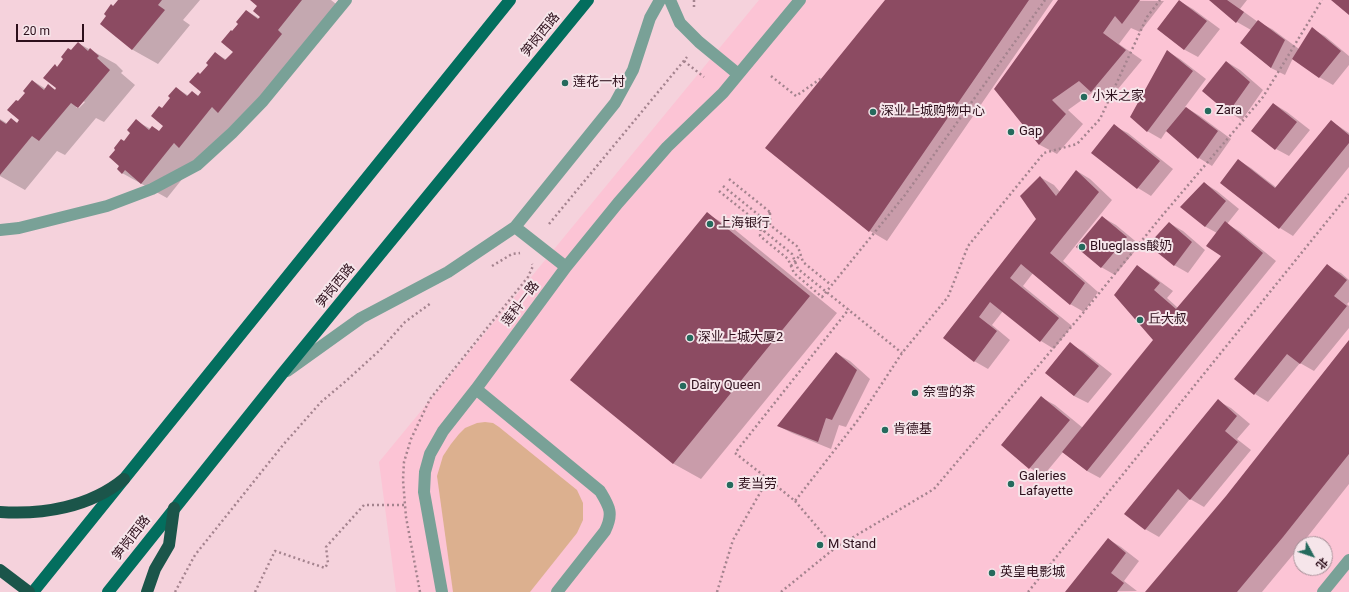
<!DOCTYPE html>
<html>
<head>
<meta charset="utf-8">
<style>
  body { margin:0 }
  #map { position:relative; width:1349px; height:592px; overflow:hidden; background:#f5d2dc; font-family:Roboto,"Noto Sans SC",sans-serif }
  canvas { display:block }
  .north { position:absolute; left:1293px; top:536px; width:40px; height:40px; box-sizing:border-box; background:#f6e5ea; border:1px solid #a68f97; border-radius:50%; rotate:130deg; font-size:11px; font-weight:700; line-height:16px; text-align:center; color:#2d0f1b }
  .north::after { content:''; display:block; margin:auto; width:14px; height:18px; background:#256a5d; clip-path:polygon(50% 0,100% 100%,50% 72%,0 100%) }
  .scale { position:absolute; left:16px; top:24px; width:68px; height:18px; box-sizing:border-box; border:2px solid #2d0f1b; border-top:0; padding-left:5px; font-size:12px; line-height:14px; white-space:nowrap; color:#2d0f1b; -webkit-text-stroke:3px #f6e5ea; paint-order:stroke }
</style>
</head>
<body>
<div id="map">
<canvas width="1349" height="592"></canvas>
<div class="north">北</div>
<div class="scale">20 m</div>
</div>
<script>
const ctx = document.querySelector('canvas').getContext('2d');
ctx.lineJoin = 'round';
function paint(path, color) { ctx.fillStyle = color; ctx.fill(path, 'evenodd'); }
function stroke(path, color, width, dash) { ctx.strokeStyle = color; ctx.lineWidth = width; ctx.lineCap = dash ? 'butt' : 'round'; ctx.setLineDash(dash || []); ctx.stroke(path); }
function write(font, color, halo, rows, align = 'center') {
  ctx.font = font + ' Roboto,"Noto Sans SC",sans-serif'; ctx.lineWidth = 4; ctx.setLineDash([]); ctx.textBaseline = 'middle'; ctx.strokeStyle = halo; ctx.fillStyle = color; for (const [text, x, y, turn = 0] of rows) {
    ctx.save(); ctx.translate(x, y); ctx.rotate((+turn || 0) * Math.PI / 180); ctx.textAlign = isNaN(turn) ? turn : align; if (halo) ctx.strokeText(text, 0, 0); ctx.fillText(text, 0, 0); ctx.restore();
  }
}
const built = new Path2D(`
  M759 0H1349V592H396L379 462ZM1301 544H1325V568H1301Z`);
const green = new Path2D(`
  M485 422 493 423 499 427 577 490 583 503V520L577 533 530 592H453L437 476 443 456 451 444 459 434 465 428 477 423Z`);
const shadow = new Path2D(`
  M120 0H200L183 20 190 25 158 64 133 50 102 24Z
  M252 0H331L336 4 307 49 199 158 167 198 122 173 121 166 124 142 132 133 136 121 151 129 160 132 165 126 163 109 172 98 176 88 189 96 192 92 199 96 202 92 201 75 209 65 215 53 227 60 234 51 233 32 247 11 260 19 261 17 259 6Z
  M886 0H1053L887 241 870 231 767 147Z
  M1059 0 1164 1 1140 32 1131 28 1119 44 1142 60 1108 101 1093 92 1068 110 1083 124 1057 154 1040 145 996 89Z
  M1211 0H1247L1240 9 1258 22 1272 29 1299 49 1312 29 1325 36 1349 56V65L1333 85 1319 77 1293 58 1285 75 1271 68 1242 43 1251 30 1237 22Z
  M1179 1 1193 9 1220 29 1198 57 1185 50 1158 29Z
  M78 43 116 64 123 71 121 73 135 85 104 122 96 118 65 155 57 151 25 190 0 176V119L8 124 11 120 18 123 21 120 19 102 27 93 33 81 46 89 48 86 56 90 57 88 55 66 58 67ZM83 101 85 102 79 108H76Z
  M1167 51 1180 59 1206 79 1185 107 1200 116 1231 139 1212 166 1199 158 1167 130 1161 139 1147 131Z
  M1227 62 1240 70 1263 90 1242 120 1229 112 1204 91Z
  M1274 104 1287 112 1310 130 1289 156 1276 149Z
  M1331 121 1349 133V167L1293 236 1280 228 1221 182 1238 160 1251 168 1277 188Z
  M1114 126 1128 133 1173 169 1151 196 1138 188Z
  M1077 171 1090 179 1112 200 1063 261 1098 292 1084 312 1070 304 1033 273 1023 286 1072 326 1054 349 1041 341 1003 311 992 325 1010 340 988 369 974 361 944 338 1038 219 1040 177 1054 185 1060 192Z
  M1204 183 1217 191 1239 209 1227 224 1239 231 1276 261 1100 478 1087 471 1063 452 1043 476 1030 468 1002 445 1042 398 1055 405 1083 428 1154 340 1137 267 1150 274 1173 291 1167 298 1178 308 1223 256 1217 233 1206 227 1181 207Z
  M707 214 734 229 837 313 701 479 674 464 571 380Z
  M1102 217 1116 225 1140 245 1115 275 1101 267Z
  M1169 223 1183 231 1205 250 1188 273 1174 265Z
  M1327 266 1341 273 1349 280V302L1347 304 1349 306V328L1314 371 1300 363 1268 402 1255 394Z
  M1349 341V484L1301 545 1262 592H1146L1227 496Z
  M1070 344 1083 351 1112 374 1088 403 1074 396 1046 373Z
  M836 353 850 361 870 379 846 427 839 425 831 449 792 433 778 426Z
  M1218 401 1231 408 1250 424 1237 439 1251 450 1204 507 1190 499 1159 537 1145 529Z
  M1108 539 1121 547 1139 561 1124 581 1137 591 1066 592Z`);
const building = new Path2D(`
  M118 0H162L158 5 165 10 132 50 100 24 106 16 104 14 111 4 113 6Z
  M250 0H302L278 30 282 34 218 113 212 107 179 148 174 143 141 184 125 170 122 174 117 169 119 166 109 157 115 150 114 148 121 139 124 141 130 133 127 130 136 119 149 130 152 126 159 131 163 126 151 116 159 106 162 108 170 98 168 96 176 87 187 96 192 91 198 96 201 92 189 82 198 72 200 74 208 65 206 63 215 52 225 60 233 52 221 42 231 30 232 31 238 24 236 22 246 10 258 19 260 17 253 11 257 6Z
  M885 0H1029L869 232 765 148Z
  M1058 0H1140L1122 24 1115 16 1103 33 1126 50 1091 92 1079 81 1052 100 1066 114 1039 145 994 89Z
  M1179 0 1207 21 1184 50 1157 29Z
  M1209 0H1227L1244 12 1236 23Z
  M1331 0H1349V15Z
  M1258 20 1285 40 1271 68 1240 43Z
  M1312 27 1341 51 1319 78 1292 59Z
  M78 42 88 51 90 48 99 56 97 58 110 70 78 108 71 103 39 141 32 136 0 175V120L6 124 11 118 17 123 19 120 7 110 16 100 18 101 25 93 23 91 32 80 44 90 48 84 55 90 56 88 43 78 55 64 57 67 63 59 61 57 68 48 71 50Z
  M1167 50 1193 71 1147 132 1130 117Z
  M1226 61 1250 82 1228 113 1202 91Z
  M1273 103 1297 122 1275 150 1251 131Z
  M1186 107 1218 131 1198 159 1166 131Z
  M1331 120 1349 135V143L1279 229 1220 183 1238 159 1275 188Z
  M1114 124 1160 161 1137 189 1091 153Z
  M1076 170 1099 192 1050 253 1085 283 1070 305 1021 264 1010 278 1059 318 1040 342 990 302 979 317 997 331 974 362 943 338 1036 219 1020 196 1040 176 1056 196Z
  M1204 182 1226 201 1205 227 1180 207Z
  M707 212 810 296 673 464 570 380Z
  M1102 216 1127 237 1101 268 1076 247Z
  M1225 221 1263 253 1087 471 1062 452 1153 340 1114 295 1137 265 1160 283 1154 290 1176 309 1221 256 1206 246Z
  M1169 222 1192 242 1174 266 1148 245Z
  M1327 264 1347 280 1334 296 1347 306 1300 364 1287 354 1254 395 1234 379Z
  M1349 340V454L1283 537 1237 592H1145L1226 496Z
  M1070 342 1099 366 1074 396 1045 373Z
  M836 352 857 370 832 420 826 418 818 442 777 426Z
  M1041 396 1070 420 1029 469 1001 445Z
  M1218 399 1237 416 1225 431 1238 442 1190 500 1178 489 1145 530 1124 514Z
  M1108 538 1126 553 1111 573 1124 583 1117 592H1065Z`);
const path = new Path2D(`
  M694 0V7
  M684 61 704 77
  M771 76 796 96 823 77
  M729 179 770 212
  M723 186 765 220 764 231 792 254 798 269 902 353
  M719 191 761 225
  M770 212 761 225 760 236 788 259 794 273 822 297 905 195 1045 0
  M770 213V225L798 247 803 262 831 285
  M549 224 687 57
  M492 266 512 254 520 253
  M791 266 800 255
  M768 479 735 453 849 309
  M795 501 835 548
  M175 592 195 555 283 445 321 402 346 381 380 350 405 322 431 303
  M255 592 275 551 325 568 328 563 326 547 364 505H405
  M420 592 406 517 403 480 404 462 411 439 430 399 528 277 533 266 532 264
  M717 592 733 540 768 479 795 501 858 420 902 353 948 297 968 246 1044 153 1077 144 1100 119 1147 17 1160 0
  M781 592 835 548 934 489 1083 313 1161 217 1263 97 1322 0
  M1028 592 1349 194`);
const minor = new Path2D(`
  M670 0 680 23 699 42 738 74
  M515 227 566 267
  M0 230 19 228 107 206 152 189 197 165 232 133 263 101 346 0
  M287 371 361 318 448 272 515 227 615 103 633 70 650 18 660 0
  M476 389 600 491C609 506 614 513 605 531L557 592
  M442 592 424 492 425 472 430 454 443 431 476 389 566 267 618 203 667 147 723 93 800 0
  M1323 592 1349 560`);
const major = new Path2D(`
  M33 592 510 0
  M108 592 282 374 588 0`);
const highway = new Path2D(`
  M0 512C43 515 90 507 124 479
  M0 570 29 592
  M147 592 155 569 169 545 174 508`);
const markers = [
  [565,83,4,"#256a5d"],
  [1084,97,4,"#256a5d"],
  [1208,111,4,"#256a5d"],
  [873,112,4,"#256a5d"],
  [1011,132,4,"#256a5d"],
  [710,224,4,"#256a5d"],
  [1082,247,4,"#256a5d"],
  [1140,320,4,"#256a5d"],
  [690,338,4,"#256a5d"],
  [683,386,4,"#256a5d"],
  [915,393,4,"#256a5d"],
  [885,430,4,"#256a5d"],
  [1011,484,4,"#256a5d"],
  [730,485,4,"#256a5d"],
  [820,545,4,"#256a5d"],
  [992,573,4,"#256a5d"]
];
const streetNames = [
  ["笋岗西路",541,35,-51],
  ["笋岗西路",336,286,-51],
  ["莲科一路",521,304,-53],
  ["笋岗西路",132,538,-52]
];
const poiNames = [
  ["莲花一村",573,83],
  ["小米之家",1092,97],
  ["Zara",1216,111],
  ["深业上城购物中心",881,112],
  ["Gap",1019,132],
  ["上海银行",718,224],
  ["Blueglass酸奶",1090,247],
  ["丘大叔",1148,320],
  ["深业上城大厦2",698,338],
  ["Dairy Queen",691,386],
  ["奈雪的茶",923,393],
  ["肯德基",893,430],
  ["Galeries",1019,477],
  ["Lafayette",1019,492],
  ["麦当劳",738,485],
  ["M Stand",828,545],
  ["英皇电影城",1000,573]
];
paint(built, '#fcc4d5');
paint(green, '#dcb08f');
paint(shadow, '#0003');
paint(building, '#8c4b62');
stroke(path, '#a4838e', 2.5, [2, 3]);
stroke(minor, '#79a197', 12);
stroke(major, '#036e5e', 12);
stroke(highway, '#1b554a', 12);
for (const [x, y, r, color] of markers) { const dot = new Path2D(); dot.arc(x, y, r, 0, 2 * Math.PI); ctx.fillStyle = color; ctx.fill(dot); stroke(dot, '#f6e5ea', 1.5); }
write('13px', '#2d0f1b', '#f6e5ea', streetNames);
write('13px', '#2d0f1b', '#f6e5ea', poiNames, 'left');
</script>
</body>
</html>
